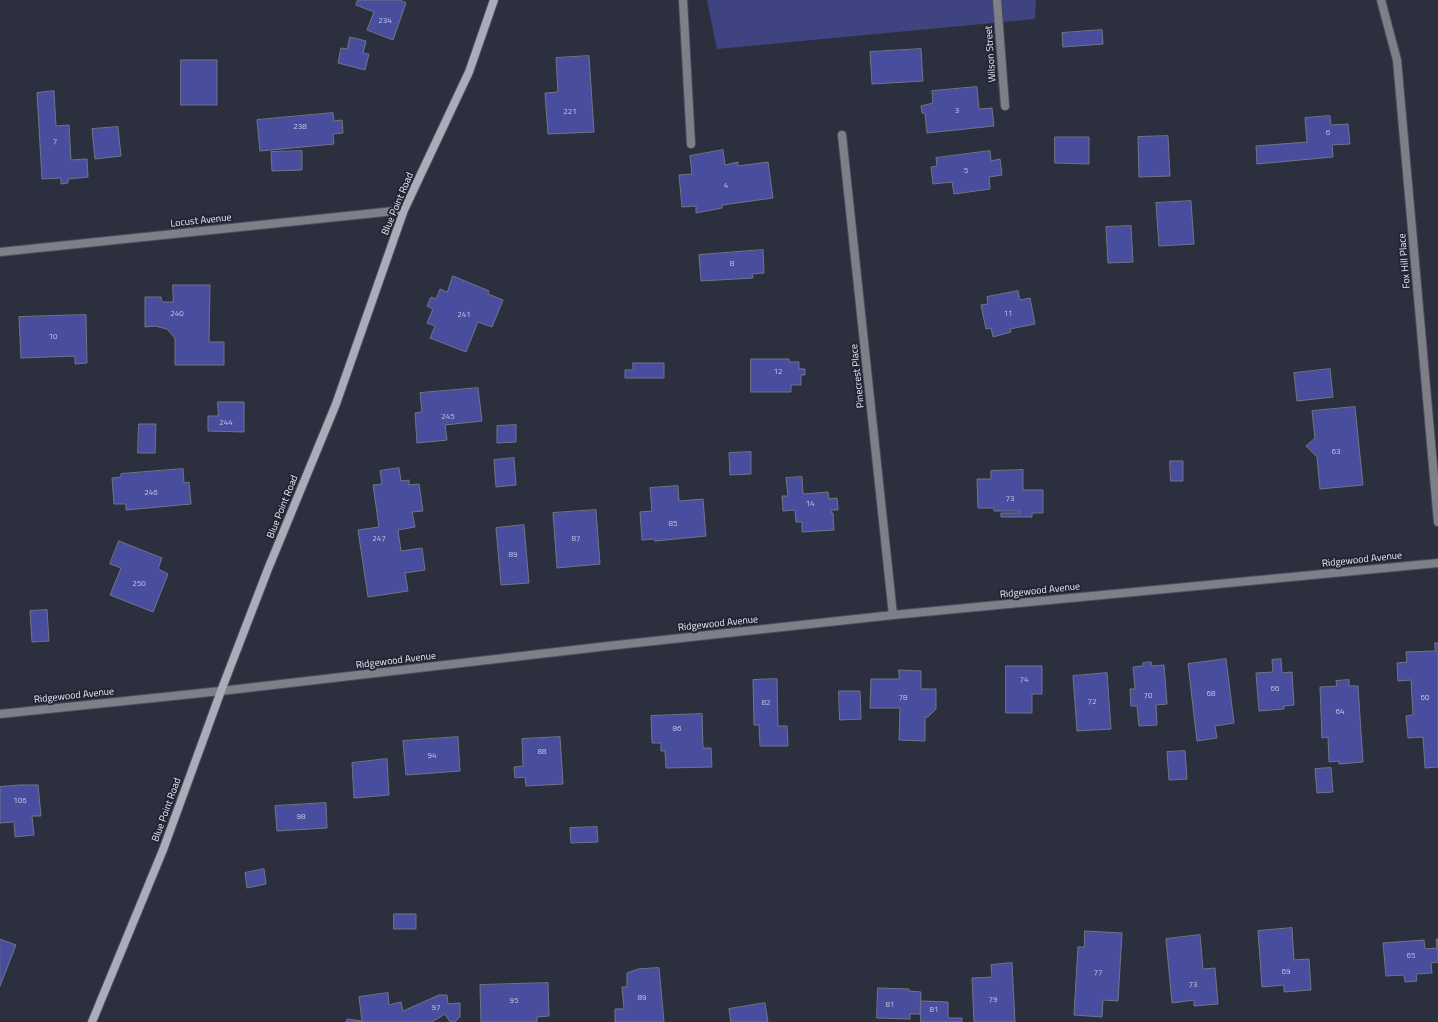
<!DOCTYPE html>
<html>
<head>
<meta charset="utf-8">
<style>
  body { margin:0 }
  canvas { display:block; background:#2c2f3e }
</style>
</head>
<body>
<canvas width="1438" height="1022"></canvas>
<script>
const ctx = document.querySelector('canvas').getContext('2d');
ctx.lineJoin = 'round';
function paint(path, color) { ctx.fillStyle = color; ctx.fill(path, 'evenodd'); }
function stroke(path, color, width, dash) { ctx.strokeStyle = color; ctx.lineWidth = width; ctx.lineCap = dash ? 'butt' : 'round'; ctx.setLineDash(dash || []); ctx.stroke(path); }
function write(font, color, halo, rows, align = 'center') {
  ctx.font = font + ' "Titillium Web",sans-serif'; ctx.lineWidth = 4; ctx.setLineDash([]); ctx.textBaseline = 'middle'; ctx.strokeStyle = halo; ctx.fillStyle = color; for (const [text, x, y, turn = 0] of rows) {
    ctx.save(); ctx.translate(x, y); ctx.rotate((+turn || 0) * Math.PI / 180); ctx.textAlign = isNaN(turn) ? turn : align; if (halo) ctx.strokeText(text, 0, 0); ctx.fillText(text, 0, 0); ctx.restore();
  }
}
const green = new Path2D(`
  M707 0H1036L1035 19 717 49Z`);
const building = new Path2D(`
  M358 0H400L406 3 393 40 367 30 374 12 356 5Z
  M1102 30 1103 44 1063 47 1062 33Z
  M350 37 366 41 363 53 369 54 365 70 338 63 341 48 347 49Z
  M921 49 923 81 872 84 870 52Z
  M589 56 594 132 548 134 545 93 558 92 556 58Z
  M181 60H217V105H181Z
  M977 87 979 109 992 108 994 126 927 133 925 113H922L921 106 933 103 932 91Z
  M54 91 56 126 69 125 71 160 87 159 88 177 68 179V183L61 184V178L42 179 37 93Z
  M333 113 334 121 342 120 343 133 333 134 334 144 260 151 257 120Z
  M1330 116 1331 125 1348 124 1350 144 1332 145 1333 157 1257 164 1256 146 1307 142 1305 118Z
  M118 127 121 156 95 159 92 129Z
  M1168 136 1170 176 1139 177 1138 137Z
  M1055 137H1089V164L1055 163Z
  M723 150 725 165 738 162V166L768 162 773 198 722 205V208L696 213V206L682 207 679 175 692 174 690 156Z
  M302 151V170L272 171 271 152Z
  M990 151 991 161 1000 159 1002 175 989 177 990 189 954 194 952 182 933 184 931 167 937 166 936 158Z
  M1191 201 1194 244 1159 246 1156 203Z
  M1131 226 1133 262 1108 263 1106 227Z
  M763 250 764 273 752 274 753 278 701 281 699 255Z
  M453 276 489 291 488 294 503 300 492 327 478 322 466 352 430 338 435 326 427 323 433 309 427 306 431 297 436 299 440 289 447 292Z
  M173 285H210L209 342H224V365H175V338L167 329 155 326 145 327V297H161L162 302H173Z
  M1018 291 1020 300 1030 298 1035 324 1010 329 1011 332 993 337 991 328 986 329 981 305 988 304 987 297Z
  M86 315 87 363 75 364V356L21 358 19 317Z
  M751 359H789V362H799V369H805V375H801V385H791V392H751Z
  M633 363H664V378H625V370H633Z
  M1330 369 1333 397 1297 401 1294 373Z
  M478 388 482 421 445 425 447 440 417 443 415 413 422 412 420 393Z
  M218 402H244V432L208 431V416H218Z
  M1355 407 1363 485 1320 489 1317 457 1306 446 1315 438 1312 411Z
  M139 424H156L155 453H138Z
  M516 425V442L497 443V426Z
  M751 452V474L730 475 729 453Z
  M514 458 516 485 496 487 494 460Z
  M1170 461H1183V481H1171Z
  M399 468 401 481 409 480V485L419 484 423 511 412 512 415 527 398 530 401 551 422 548 425 570 405 573 408 591 368 597 358 530 379 527 373 485 382 484 380 471Z
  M183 469 184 483 189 482 191 504 126 510V504H114L112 478 121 477V474Z
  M1023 470V490H1043V513H1032V517H1001V513H1020V511H994V508H978L977 479H991V471Z
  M802 477 803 494 828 492 829 499 837 498 838 510H831V513H833L834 530 802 532V522H796L795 510 783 511 782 496H788L786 478Z
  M678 486 679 501 703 499 706 536 655 541 654 539 642 540 640 512 652 511 650 488Z
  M596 510 600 564 557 568 553 513Z
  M524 525 529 583 501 585 496 528Z
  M119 541 162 558 158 569 168 574 153 612 110 595 121 568 110 564Z
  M47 610 49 641 32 642 30 611Z
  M1435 643H1438V767L1425 768 1423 737 1408 738 1406 716 1413 715 1411 680 1398 681 1397 663 1407 662 1406 652 1435 651Z
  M1226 659 1234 723 1215 726 1217 738 1197 741 1188 664Z
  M1281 659 1282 673 1292 672 1294 705 1284 706V709L1259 711 1256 673 1273 672 1272 660Z
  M1151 662 1152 666 1164 665 1167 704 1156 705 1157 725 1139 726 1137 706H1131L1130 689H1135L1133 667 1143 666V663Z
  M1006 666H1042V694H1032V713H1006Z
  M899 670 921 671V689H936V709L928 717H925V741L899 740 900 708H870L871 679H899Z
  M1107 673 1111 729 1077 731 1073 676Z
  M777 679 778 726H787L788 746H760L759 725H754L753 680Z
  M1349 680V686H1358L1363 762 1339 764V761L1329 762 1328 737 1322 738 1320 687 1337 686 1336 681Z
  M839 691H860L861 719 840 720Z
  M702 714 703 748H711L712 767 666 768 665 751H661V743H652L651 716Z
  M458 737 460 771 406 775 403 741Z
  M560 737 563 784 526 786 525 777 515 778 514 767 523 766 522 739Z
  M1185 751 1187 779 1169 780 1167 752Z
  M387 759 389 795 354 798 352 763Z
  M1331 768 1333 792 1317 793 1315 769Z
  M20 785H38L41 816H32L34 835 15 837 14 822 0 823V787Z
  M326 803 327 828 277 831 275 806Z
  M597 827 598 842 571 843 570 828Z
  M264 869 266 884 247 888 245 873Z
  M394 914H416V929H394Z
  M1292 928 1294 960 1309 959 1311 990 1284 992V985L1262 987 1258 931Z
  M1085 931 1122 933 1118 1001 1103 1000 1102 1017 1074 1015 1078 947H1084Z
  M1200 935 1203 969 1215 968 1218 1004 1194 1006V1000L1172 1003 1166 939Z
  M0 939 16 945 0 986Z
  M1438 939V962L1431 963 1432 973 1416 974 1417 981 1405 982 1404 975 1386 976 1383 943 1424 940 1425 949 1437 948 1436 940Z
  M1012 963 1015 1022H974L972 978 992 977 991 965Z
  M659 968 664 1022H615V1009H624L622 987H627V973L638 969Z
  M548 983 549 1016 537 1017V1022H481L480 985Z
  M878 988 909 989V991L921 992 920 1014H910V1019L877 1018Z
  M388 993 389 1005 401 1002 403 1011 439 995H447L448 1004 460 1003V1017L455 1022H450L445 1014 432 1022H346L347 1019 362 1021 359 997Z
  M921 1001 948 1002V1018H962V1022H921Z
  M765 1003 768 1022H731L729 1009Z`);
const street = new Path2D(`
  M683 0 691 144
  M997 0 1005 106
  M1381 0 1397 60 1438 522
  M842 135 893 615
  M0 252 404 210
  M0 714 221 691 608 646 893 615 1438 563`);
const secondary = new Path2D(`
  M92 1022 163 850 221 691 268 569 336 404 404 210 469 72 494 0`);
const numberNames = [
  ["234",385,21],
  ["3",957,111],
  ["221",570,112],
  ["238",300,127],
  ["6",1328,133],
  ["7",55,142],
  ["5",966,171],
  ["4",726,186],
  ["8",732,264],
  ["240",177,314],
  ["11",1008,314],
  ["241",464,315],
  ["10",53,337],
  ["12",778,372],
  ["245",448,417],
  ["244",226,423],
  ["63",1336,452],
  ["246",151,493],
  ["73",1010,499],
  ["14",810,504],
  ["85",673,524],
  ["247",379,539],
  ["87",576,539],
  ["89",513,555],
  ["250",139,584],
  ["74",1024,680],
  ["66",1275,689],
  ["68",1211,694],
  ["70",1148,696],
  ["78",903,698],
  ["60",1425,698],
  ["72",1092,702],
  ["82",766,703],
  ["64",1340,712],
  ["86",677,729],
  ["88",542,752],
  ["94",432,756],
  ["106",20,801],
  ["98",301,817],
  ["65",1411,956],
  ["69",1286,972],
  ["77",1098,973],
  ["73",1193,985],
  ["89",642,998],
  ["79",993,1000],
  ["95",514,1001],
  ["81",890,1005],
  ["97",436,1008],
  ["81",934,1010]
];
const streetNames = [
  ["Wilson Street",991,54,-94],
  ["Blue Point Road",398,204,-67],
  ["Locust Avenue",201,221,-6],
  ["Fox Hill Place",1405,261,-95],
  ["Pinecrest Place",858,376,-96],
  ["Blue Point Road",283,507,-68],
  ["Ridgewood Avenue",1362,560,-6],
  ["Ridgewood Avenue",1040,591,-6],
  ["Ridgewood Avenue",718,624,-6],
  ["Ridgewood Avenue",396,661,-7],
  ["Ridgewood Avenue",74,696,-6],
  ["Blue Point Road",167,810,-70]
];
paint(green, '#3f4380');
paint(building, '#494d9e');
stroke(building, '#717486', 1);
stroke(street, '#4a4d5b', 10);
stroke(secondary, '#4a4d5b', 10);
stroke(street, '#7e7f88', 8);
stroke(secondary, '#aaacba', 8);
write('8px', '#c1c4df', null, numberNames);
write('10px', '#e9ebf5', '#232534', streetNames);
</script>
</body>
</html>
